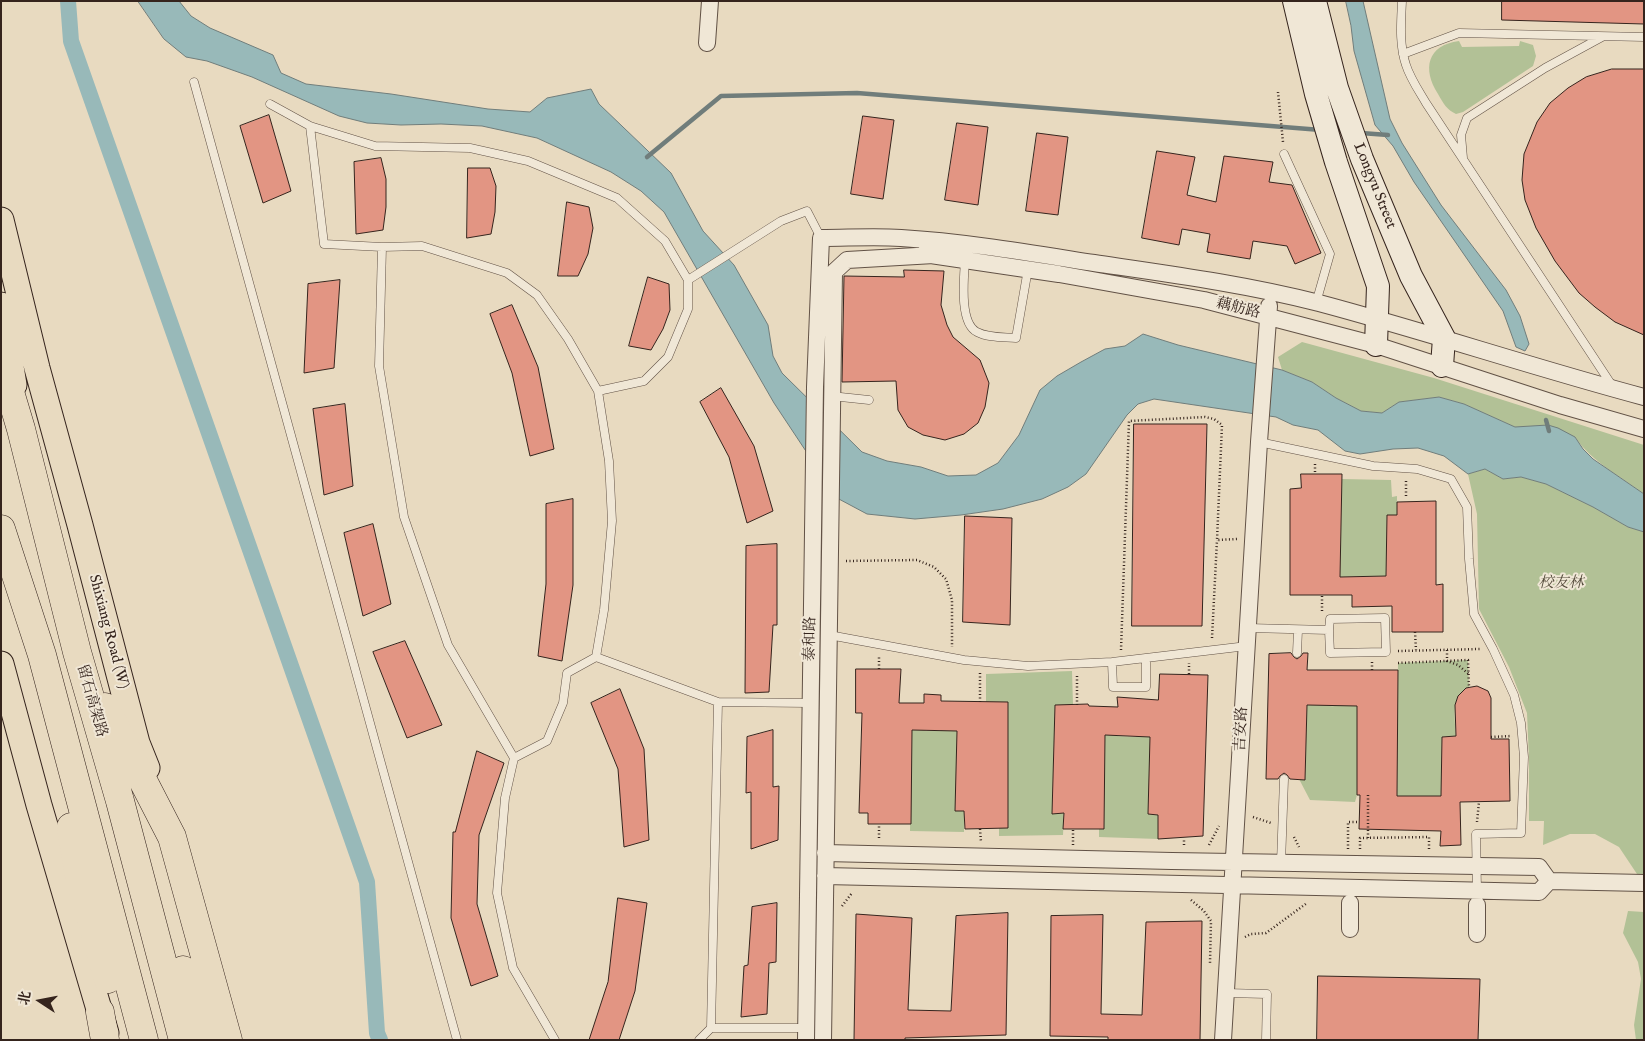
<!DOCTYPE html>
<html>
<head>
<meta charset="utf-8">
<style>
  body { margin:0 }
  #map { position:relative; width:1645px; height:1041px; overflow:hidden; background:#e8dac0; font-family:"IM FELL English","Noto Serif SC",serif }
  canvas { display:block }
  .frame { position:absolute; inset:0; border:2px solid #35241d; pointer-events:none }
  .north { position:absolute; left:15px; top:976px; width:50px; height:50px; -webkit-text-stroke:4px #f0e7d6; paint-order:stroke; rotate:281deg; font-size:14px; font-weight:700; line-height:20px; text-align:center; color:#35241d }
  .north::after { content:''; display:block; margin:auto; width:18px; height:22px; background:#35241d; clip-path:polygon(50% 0,100% 100%,50% 72%,0 100%) }
</style>
</head>
<body>
<div id="map">
<canvas width="1645" height="1041"></canvas>
<div class="frame"></div>
<div class="north">北</div>
</div>
<script>
const ctx = document.querySelector('canvas').getContext('2d');
ctx.lineJoin = 'round';
function paint(path, color) { ctx.fillStyle = color; ctx.fill(path, 'evenodd'); }
function stroke(path, color, width, dash) { ctx.strokeStyle = color; ctx.lineWidth = width; ctx.lineCap = dash ? 'butt' : 'round'; ctx.setLineDash(dash || []); ctx.stroke(path); }
function write(font, color, halo, rows, align = 'center') {
  ctx.font = font + ' "IM FELL English","Noto Serif SC",serif'; ctx.lineWidth = 4; ctx.setLineDash([]); ctx.textBaseline = 'middle'; ctx.strokeStyle = halo; ctx.fillStyle = color; for (const [text, x, y, turn = 0] of rows) {
    ctx.save(); ctx.translate(x, y); ctx.rotate((+turn || 0) * Math.PI / 180); ctx.textAlign = isNaN(turn) ? turn : align; if (halo) ctx.strokeText(text, 0, 0); ctx.fillText(text, 0, 0); ctx.restore();
  }
}
const green = new Path2D(`
  M1459 41 1462 47 1519 46 1520 41 1533 45 1536 56 1533 66 1463 112 1456 114C1447 110 1443 103 1438 94 1422 69 1427 45 1459 41Z
  M1302 342 1434 378 1644 445V494C1620 476 1592 462 1575 437L1527 427H1515L1464 404 1439 397 1399 402 1382 413 1361 411 1336 398 1312 382 1282 370 1278 357Z
  M1485 469 1503 479 1521 477 1546 484 1593 507 1628 527 1644 532V875L1637 874 1619 847 1595 834H1570L1543 845 1544 821H1529V759L1527 713 1509 667 1479 609 1477 514 1468 474Z
  M1342 479 1391 480 1392 497 1397 496V515H1387L1386 576 1340 577Z
  M1468 660 1469 687C1450 695 1455 720 1456 736L1442 737 1441 796H1397L1398 663Z
  M1072 671 1073 705H1055L1052 813H1064L1063 835 999 836V828L1008 827V702H986V674Z
  M1307 694C1329 710 1335 710 1357 695V795L1355 802 1310 800 1299 779H1305Z
  M912 723 926 731H941V724H957L956 811H964V832L910 831Z
  M1105 728H1117V736L1136 737V730H1151L1148 814 1158 815V839L1099 837V829L1104 828Z
  M1628 911 1644 912V1040H1636L1634 1025 1641 979 1638 962 1623 933Z`);
const water = new Path2D(`
  M138 1H179L191 16 210 28 273 55 281 73 306 84 391 94 488 109 530 112 547 98 591 89 599 104 671 173 703 231 734 265 768 325 773 356 782 373 862 452 887 461 921 467 948 476 976 475 998 463 1019 435 1040 390 1057 376 1081 362 1105 349 1125 346 1143 334 1178 345 1282 370 1312 382 1336 398 1361 411 1382 413 1399 402 1439 397 1464 404 1515 427 1548 425 1558 428 1575 437 1583 449 1593 459 1644 494V532L1628 527 1593 507 1546 484 1521 477 1503 479 1485 469 1468 474 1444 456 1418 448 1393 449 1360 454 1345 451 1318 430 1293 425 1276 417 1154 399 1138 404 1127 415 1086 474 1068 487 1042 499 1003 509 961 515 915 519 867 514 837 498 774 403 664 212 641 191 611 172 537 138 482 126 441 124 401 125 367 123 339 116 252 77 207 61 186 57 164 39Z
  M1346 1H1363L1390 119 1402 143 1441 205 1506 290 1520 316 1529 344 1525 351 1516 347 1503 311 1414 182 1393 146 1375 125 1354 51 1351 26Z`);
const stream = new Path2D(`
  M1361 133 1388 135
  M647 157 721 96 857 93 1321 130
  M1546 420 1549 431`);
const canal = new Path2D(`
  M68 1 71 41 367 882 377 1033 380 1040`);
const building = new Path2D(`
  M1502 1H1644V24L1502 20Z
  M1612 69H1644V335L1615 322 1595 307 1579 293 1555 261 1536 228 1525 200 1522 180 1524 154 1537 122 1550 103 1568 88 1586 77Z
  M269 115 291 191 263 203 240 126Z
  M863 116 894 120 883 199 851 194Z
  M957 123 988 127 978 205 945 200Z
  M1037 133 1068 137 1058 215 1026 211Z
  M1157 151 1195 157 1187 195 1216 202 1224 156 1273 162 1269 182 1292 185 1321 253 1295 264 1287 246 1253 241 1250 259 1207 252 1210 234 1182 229 1179 245 1142 238Z
  M381 158 386 179V207L383 230 356 234 354 162Z
  M468 168H490L496 186 495 212 491 234 467 238Z
  M567 202 589 207 593 228 588 254 578 276H558Z
  M904 270 944 271 941 305 947 325 953 337 980 360 989 383 985 407 978 423 964 434 945 440 923 435 908 427 898 410 896 381 842 382 844 276 904 277Z
  M648 277 669 284 670 310 663 329 651 350 629 346Z
  M340 280 334 368 304 373 308 284Z
  M512 305 538 367 554 449 530 456 512 373 490 314Z
  M721 388 754 446 773 511 747 523 729 457 700 402Z
  M345 404 353 486 324 495 313 409Z
  M1134 424H1207L1202 626H1132Z
  M1301 474H1342L1340 577 1386 576 1387 515H1397V502L1436 501V585L1443 584V632H1392V606L1352 607V595H1290V489L1301 488Z
  M573 499V585L562 661 538 656 546 584V504Z
  M965 516 1012 518 1010 625 963 622Z
  M373 524 391 604 363 616 344 533Z
  M777 544V625H773L769 692 745 693 746 546Z
  M405 641 442 725 407 738 373 652Z
  M1291 653 1294 657 1297 659 1301 656 1303 653H1308L1307 670H1398L1397 796H1441L1442 737 1456 736 1455 705 1458 696 1466 688 1477 686 1488 691 1491 698V739H1509L1510 801 1460 802 1461 845 1440 846 1441 831 1359 829 1360 795H1357V706L1307 705 1305 780 1290 779 1287 775 1284 773 1280 776 1278 779H1266L1269 654Z
  M856 669H901L899 703H924V694L941 695V701L1008 702V828L965 829 964 811H955L957 731 912 730 911 824H868V813H859L862 713H856Z
  M1160 674 1208 675 1203 836 1158 839V815L1148 814 1150 737 1105 735 1104 829H1063L1064 813 1052 814 1055 705 1088 704 1089 706 1118 707 1117 697 1158 700Z
  M620 689 644 749 649 840 624 847 618 769 591 703Z
  M773 730V787L779 786 778 840 751 849V792L746 793 747 737Z
  M477 751 504 763 479 835 477 904 498 976 471 986 451 918 453 832H455Z
  M618 898 647 903 635 991 619 1040H589L608 982Z
  M777 903 776 962 769 963 767 1014 741 1017 744 966 748 965 752 907Z
  M1008 913 1006 1035 905 1038V1040H854L856 914 912 918 908 1010 951 1011 956 916Z
  M1103 915 1101 1014 1142 1015 1146 922 1202 921 1200 1040H1108V1037L1050 1036 1051 916Z
  M1318 976 1480 979 1478 1040H1317Z`);
const path = new Path2D(`
  M1278 92 1283 142
  M1315 464V474
  M1406 496V480
  M846 561 917 560 934 567 946 579 952 600V647
  M1322 611V595
  M1415 632 1416 650
  M1212 638 1217 540
  M1121 650 1129 421 1205 417 1214 419 1222 425 1217 540 1237 539
  M1447 650V661L1458 665 1470 675
  M1398 651 1480 649
  M1372 662V670
  M1398 663 1468 660 1469 687
  M879 669V655
  M1189 674V663
  M980 702V673
  M1077 705V674
  M1491 737 1512 736
  M1253 817 1271 823
  M1477 822 1479 802
  M980 829 981 842
  M1294 837 1299 847
  M879 838V824
  M1368 838V795
  M1073 845V829
  M1184 845V838
  M1209 845 1219 826
  M1348 849V822H1359
  M1360 849V838L1429 837V850
  M1191 900 1204 911 1211 921 1210 963
  M842 906 852 893
  M1245 937 1251 934 1266 933 1307 903`);
const lane = new Path2D(`
  M1402 1C1401 23 1399 44 1406 65 1410 78 1419 91 1426 103L1613 387
  M1403 54 1459 33 1644 37
  M194 82 457 1040
  M270 104 310 126 375 146 470 148 528 161 617 198 665 241 688 280 781 221 807 211 821 238
  M310 126 324 244 382 247 422 246 507 273 537 295 568 339 598 391 609 461 612 521 604 610 596 657 718 702 809 703
  M1284 154 1330 254 1316 303
  M1463 158 1461 135 1467 118 1545 68 1602 37
  M382 247 379 366 404 517 448 645 514 758 505 798 497 893 513 968 555 1040
  M965 260C964 278 959 323 977 332 988 338 1003 337 1016 338L1028 269
  M598 391 644 381 668 357 688 309V280
  M831 396 869 400
  M1259 442 1373 466 1417 469 1451 479 1467 507 1469 559 1474 614 1493 649 1514 695 1521 723 1524 757 1521 833 1476 834 1477 891
  M1248 628 1329 630 1330 653 1386 652 1385 618 1330 619 1329 630
  M829 635 964 660 1028 666 1112 662 1247 646
  M1297 653 1298 630
  M1112 662 1113 687H1146V658
  M514 758 547 741 563 703 567 673 596 657
  M1281 863 1284 779
  M1226 993 1267 994 1266 1040
  M711 1028H806
  M699 1040 711 1028 718 702`);
const street = new Path2D(`
  M707 43 710 1
  M924 254 1059 274 1204 300 1376 345 1560 405 1644 429
  M825 853 1172 861 1539 867 1549 881
  M825 876 1539 892 1549 881 1644 883
  M1350 929V903
  M1477 934V905
  M806 1040 815 387 821 238C848 238 875 236 901 238 966 242 1030 253 1094 263 1169 274 1245 284 1319 303 1428 332 1535 368 1644 397
  M823 1040 834 272 847 260 934 255
  M1223 1040 1259 442 1269 306`);
const secondary = new Path2D(`
  M1294 1 1316 94 1336 162 1378 286 1376 345
  M1315 1 1337 88 1362 159 1411 276 1444 338 1442 366`);
const primary = new Path2D(`
  M1 220 37 368 80 525 137 743 147 768
  M1 305 14 385
  M1 664 39 805 106 1033`);
const highway = new Path2D(`
  M1 362 21 429 77 652 120 801 183 1040
  M1 529 42 655 144 1040
  M105 707 172 837 228 1040
  M71 827 79 875 108 979
  M183 970 205 1040
  M100 1012 105 1040`);
const streetNames = [
  ["Longyu Street",1374,186,68],
  ["藕舫路",1238,309,14],
  ["Shixiang Road (W)",108,632,75],
  ["泰和路",811,639,-89],
  ["留石高架路",91,701,74],
  ["吉安路",1242,729,-87]
];
const parkNames = [
  ["校友林",1561,584]
];
paint(green, '#b2c196');
paint(water, '#98b9b9');
stroke(water, '#707d7b', 1);
stroke(stream, '#707d7b', 4.5);
stroke(canal, '#98b9b9', 16);
paint(building, '#e29583');
stroke(building, '#35241d', 1);
stroke(lane, '#625246', 9);
stroke(street, '#625246', 18);
stroke(secondary, '#35241d', 24);
stroke(primary, '#35241d', 27);
stroke(highway, '#35241d', 29);
stroke(path, '#35241d', 2.5, [1, 2.5]);
stroke(lane, '#f0e7d6', 8);
stroke(street, '#f0e7d6', 16);
stroke(secondary, '#f0e7d6', 22);
stroke(primary, '#e8dac0', 25);
stroke(highway, '#e8dac0', 28);
write('15px', '#35241d', '#f0e7d6', streetNames);
write('italic 15px', '#544b3b', '#f0e7d6', parkNames);
</script>
</body>
</html>
